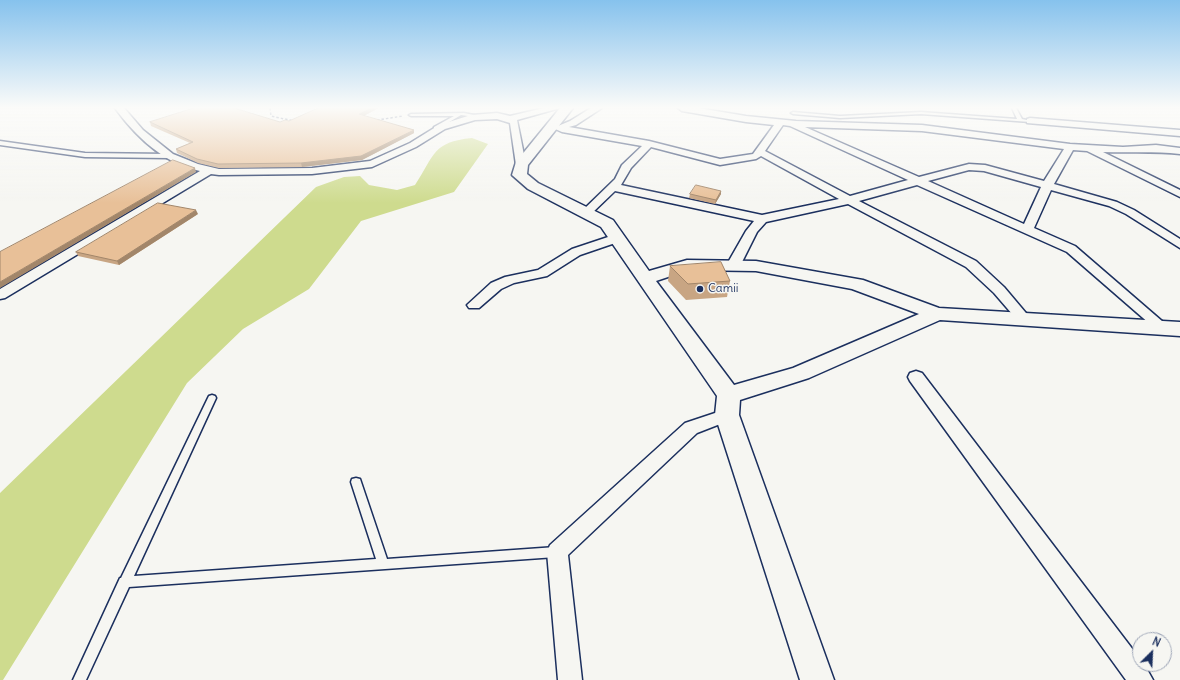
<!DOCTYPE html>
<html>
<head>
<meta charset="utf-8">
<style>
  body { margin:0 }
  #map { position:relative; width:1180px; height:680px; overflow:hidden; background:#f6f6f2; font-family:Delius,sans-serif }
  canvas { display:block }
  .north { position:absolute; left:1132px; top:632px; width:40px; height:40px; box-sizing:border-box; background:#f6f6f2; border:1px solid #9ea6b7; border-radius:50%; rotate:24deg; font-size:11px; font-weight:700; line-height:16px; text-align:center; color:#1b2f5e }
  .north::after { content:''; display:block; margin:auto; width:14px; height:18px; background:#1b2f5e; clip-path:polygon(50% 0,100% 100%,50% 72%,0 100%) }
</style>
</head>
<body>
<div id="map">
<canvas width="1180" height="680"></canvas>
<div class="north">N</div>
</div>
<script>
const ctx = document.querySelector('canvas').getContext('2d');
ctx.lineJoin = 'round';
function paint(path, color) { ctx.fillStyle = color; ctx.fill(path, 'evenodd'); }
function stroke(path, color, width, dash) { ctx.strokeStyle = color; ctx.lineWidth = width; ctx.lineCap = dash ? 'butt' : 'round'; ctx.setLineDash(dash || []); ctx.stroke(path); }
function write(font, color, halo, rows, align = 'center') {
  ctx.font = font + ' Delius,sans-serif'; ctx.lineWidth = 3; ctx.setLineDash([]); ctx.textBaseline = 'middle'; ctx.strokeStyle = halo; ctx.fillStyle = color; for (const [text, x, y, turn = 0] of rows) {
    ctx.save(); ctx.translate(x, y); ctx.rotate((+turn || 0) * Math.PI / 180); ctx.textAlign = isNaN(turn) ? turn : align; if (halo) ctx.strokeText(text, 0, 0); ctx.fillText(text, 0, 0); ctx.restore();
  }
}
const green = new Path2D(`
  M472 138 488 144 454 192 361 221 309 289 243 329 187 383 3 680H0V493L316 187 344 177 360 176 369 185 397 190 415 185C435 155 432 142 472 138Z`);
const path = new Path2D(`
  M270 108 271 116 294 121
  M377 120 403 116`);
const lane = new Path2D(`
  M1012 108H1016L1022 119 1032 121 1030 122 921 114 840 118 793 114 791 113 793 112 840 116 921 112 1017 119Z
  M464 113 484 117 482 118 461 115 436 130 434 129V127L454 116H411L409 115 411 114Z
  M0 141 85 153 169 154 172 156 169 158 85 157 0 145Z
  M212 395 215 396 216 398 134 576 376 559 351 482 352 479 356 478 360 479 361 482 387 559 556 547 560 548 561 552 560 556 556 557 129 587 86 680H73L120 578H121L208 398 209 396Z`);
const street = new Path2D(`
  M115 108H124L143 130 173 154 198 164 219 169 312 168 370 161 410 143 439 125 471 115 497 113 510 116 544 108H560L517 120 526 165 521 168 516 165 510 123 497 119 475 120 445 129 416 147 372 167 312 174 219 175 211 174 5 298 0 299V289L200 171C165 164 136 137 115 108Z
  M591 108H602L576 125 569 127 649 141 720 159 753 154 774 125 746 122 682 111 678 108H698L746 116 796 121 922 125 1070 144 1123 147 1156 145 1180 148V154C1154 151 1129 153 1103 152L1180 190V197L1087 151 1073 150 1054 184 1117 202 1134 210 1180 239V248L1126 214 1109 206 1051 190 1034 228 1075 246 1170 328 1168 331H1158L1067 252 917 185 859 201 976 261 1004 287 1031 319 1029 322H1019L994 293 966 267 848 204 766 222 757 232 740 266 733 270 726 266 746 231 754 221 615 191 590 215H582L580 213 582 211 615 179 622 165 642 146 562 132 553 128 570 121ZM783 125 790 126 908 180 850 196 765 151ZM805 127 922 131 1064 149 1044 181 985 165 969 164 919 177ZM651 147 720 165 756 159 761 156 839 199 762 215 621 185 631 168ZM969 170 984 171 1041 187 1024 224 928 181Z
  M1030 118 1180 130V136L1027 123V119Z
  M617 234 623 238 621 241 580 255 547 276 514 283 501 289 479 308H469L467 305 491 283 505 277 538 270 572 249Z
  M916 371 922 373 1140 659V664H1144L1153 680H1126L910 381 908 377 910 373Z
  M727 409 733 411 735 415 733 419 697 433 568 555 582 680H558L547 552 550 545 685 423Z`);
const secondary = new Path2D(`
  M560 108H573L528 165 527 174 538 183 613 220 649 271 687 260 756 261 863 280 939 308 1180 322V336L940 320 809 378 740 400 739 415 834 680H800L715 415 717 396 601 227 528 189 512 175 516 162ZM689 270 756 271 852 289 919 314 793 368 734 385 656 281Z`);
const wall = new Path2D(`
  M364 116 414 130V133L362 160 302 167 219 168 198 163 177 153 176 149 190 143 151 126 150 122H280Z
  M721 191V194L715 204 689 198 690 194Z
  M198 214 119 265 78 256 76 252Z
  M670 266 730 281 727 297 686 300 668 281Z`);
const shadedWall = new Path2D(`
  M372 108H379L360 118 359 114Z
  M414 130V133L362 160 302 167 301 163Z
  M195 168 196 172 0 288V282Z
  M721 191V194L715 204 716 200Z
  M196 210 198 214 119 265 117 261Z`);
const building = new Path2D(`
  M194 108H234L280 122 285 120 289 121 318 108H372L359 114 414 130 361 156 301 163 218 164 197 159 176 149 193 142 150 122Z
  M173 160 195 168 0 282V252Z
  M696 185 721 191 716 200 690 194Z
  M158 203 196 210 117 261 76 252Z
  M721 262 730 281 688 284 670 266Z`);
const markers = [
  [700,289,4,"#1b2f5e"]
];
const poiNames = [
  ["Camii",708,289]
];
paint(green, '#cedb8e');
stroke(lane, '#1b2f5e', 3);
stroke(street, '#1b2f5e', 3);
stroke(secondary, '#1b2f5e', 3);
stroke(path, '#1b2f5e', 1.5, [2.5, 2]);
paint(lane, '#f6f6f2');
paint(street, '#f6f6f2');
paint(secondary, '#f6f6f2');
paint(wall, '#c8a583');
paint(shadedWall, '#a2866a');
paint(building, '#e8c098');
stroke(building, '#a2866a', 1);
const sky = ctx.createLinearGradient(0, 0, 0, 203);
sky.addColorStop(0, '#86c2ed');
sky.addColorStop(0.53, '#fbfbf9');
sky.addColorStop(1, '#fbfbf900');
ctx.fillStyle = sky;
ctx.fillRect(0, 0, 1180, 203);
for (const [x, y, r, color] of markers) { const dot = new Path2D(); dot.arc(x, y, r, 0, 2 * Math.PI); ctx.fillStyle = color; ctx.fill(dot); stroke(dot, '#f6f6f2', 1.5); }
write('12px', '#1b2f5e', '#f6f6f2', poiNames, 'left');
</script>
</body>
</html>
